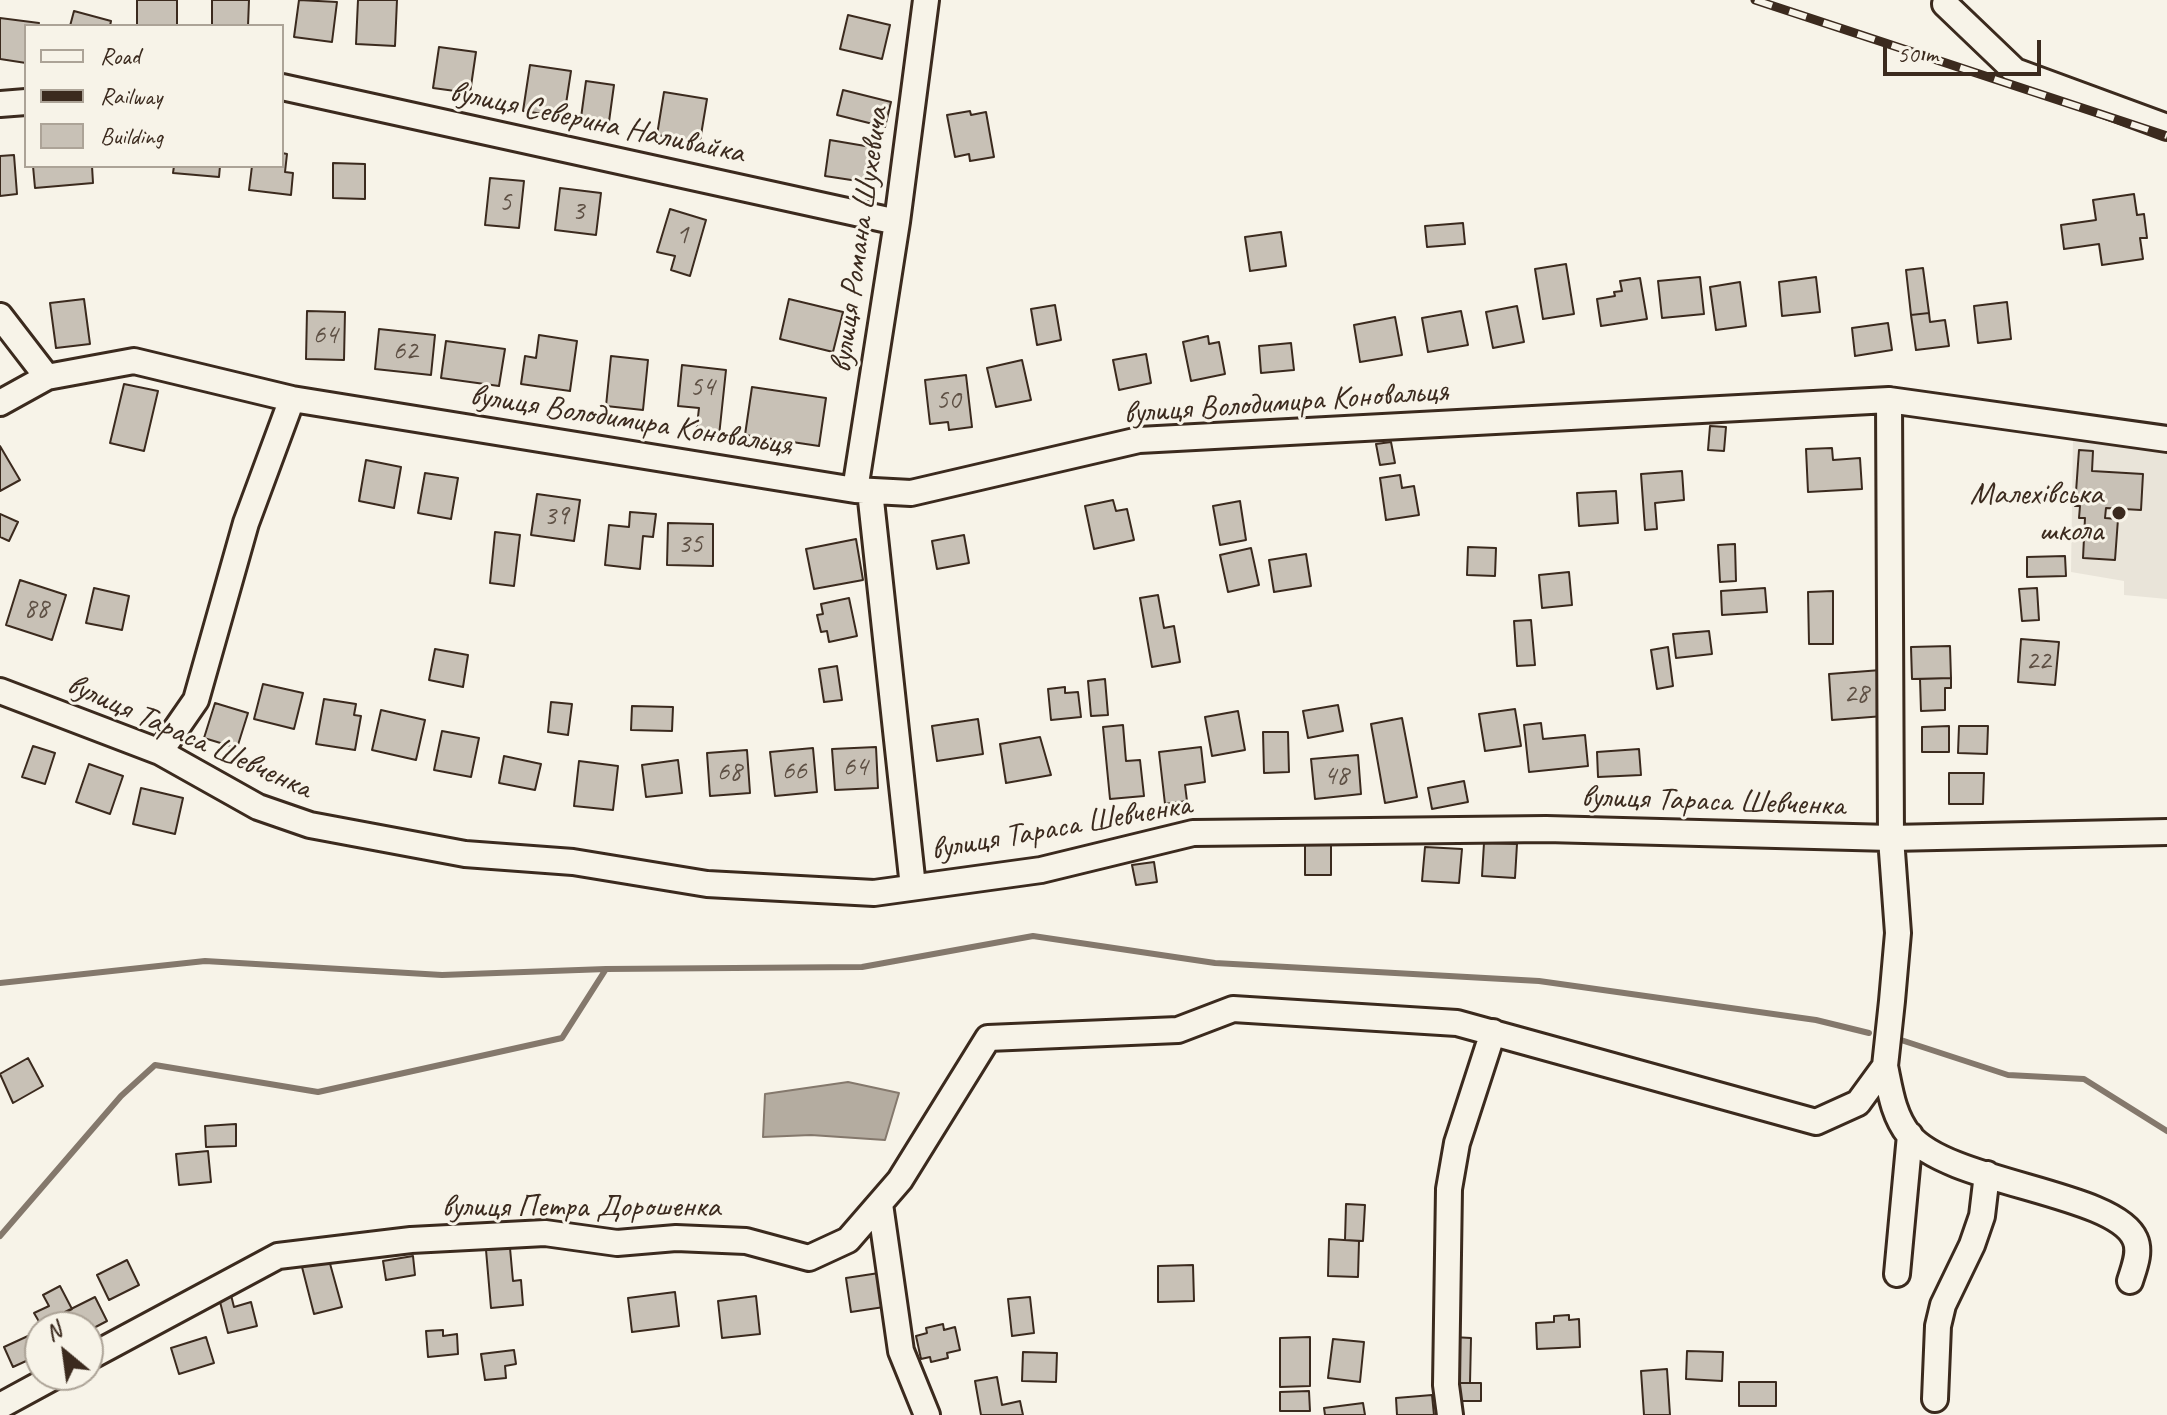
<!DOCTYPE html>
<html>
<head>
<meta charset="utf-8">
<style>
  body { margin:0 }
  #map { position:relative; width:2167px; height:1415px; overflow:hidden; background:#f7f3e8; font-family:Caveat,sans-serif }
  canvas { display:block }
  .legend { position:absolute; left:24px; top:24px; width:260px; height:144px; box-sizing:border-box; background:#f7f3e8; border:2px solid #aca397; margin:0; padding:10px 14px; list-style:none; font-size:24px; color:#3b2a1e }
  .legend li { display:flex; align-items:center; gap:16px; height:40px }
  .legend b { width:40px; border:2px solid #aca397 }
  .north { position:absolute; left:24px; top:1311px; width:80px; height:80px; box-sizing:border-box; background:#f7f3e8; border:2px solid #aca397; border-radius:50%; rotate:331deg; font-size:22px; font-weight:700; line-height:32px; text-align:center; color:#3b2a1e }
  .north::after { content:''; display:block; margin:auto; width:28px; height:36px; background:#3b2a1e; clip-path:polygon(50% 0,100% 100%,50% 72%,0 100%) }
  .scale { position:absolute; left:1883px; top:40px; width:158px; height:36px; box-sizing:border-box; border:4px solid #3b2a1e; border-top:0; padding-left:10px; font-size:24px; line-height:28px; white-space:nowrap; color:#3b2a1e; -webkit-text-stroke:6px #f7f3e8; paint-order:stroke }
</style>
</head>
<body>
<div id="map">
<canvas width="2167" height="1415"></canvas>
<ul class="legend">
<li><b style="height:10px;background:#f7f3e8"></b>Road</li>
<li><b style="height:10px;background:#3b2a1e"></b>Railway</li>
<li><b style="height:22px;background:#c8c1b6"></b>Building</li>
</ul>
<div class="north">N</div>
<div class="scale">50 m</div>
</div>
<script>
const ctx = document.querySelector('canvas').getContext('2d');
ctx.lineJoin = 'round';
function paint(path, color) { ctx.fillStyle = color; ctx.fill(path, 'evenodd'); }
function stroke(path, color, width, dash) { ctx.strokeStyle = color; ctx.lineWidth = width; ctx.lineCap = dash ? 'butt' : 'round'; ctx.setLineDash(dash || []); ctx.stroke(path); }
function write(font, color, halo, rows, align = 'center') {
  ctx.font = font + ' Caveat,sans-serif'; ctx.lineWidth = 6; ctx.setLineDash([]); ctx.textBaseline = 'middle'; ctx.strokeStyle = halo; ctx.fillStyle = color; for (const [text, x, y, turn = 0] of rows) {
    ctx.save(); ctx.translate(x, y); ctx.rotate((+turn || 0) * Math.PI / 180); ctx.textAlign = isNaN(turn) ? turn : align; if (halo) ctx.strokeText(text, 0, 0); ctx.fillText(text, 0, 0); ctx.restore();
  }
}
const built = new Path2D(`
  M2073 438 2167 454V599L2124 595V581L2071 572Z`);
const water = new Path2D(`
  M848 1082 899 1093 885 1140 811 1135 763 1137 765 1094Z`);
const stream = new Path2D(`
  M0 983 205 961 442 975 606 969
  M1901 1040 2008 1075 2084 1079 2167 1131
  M0 1236 121 1096 155 1065 318 1092 562 1038 606 969 862 967 1033 936 1215 963 1539 981 1816 1020 1869 1033`);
const building = new Path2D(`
  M137 0H177V26H137Z
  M212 0H249L248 26H212Z
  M299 0 337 2 332 42 294 37Z
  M358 0H397L395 46 356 44Z
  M74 11 111 21 110 26H70Z
  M848 15 890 25 882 59 840 49Z
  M0 18 39 23 38 26H26V63L0 59Z
  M439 47 476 52 470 93 433 88Z
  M530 65 571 71 564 117 523 111Z
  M586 81 614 85 608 129 580 125Z
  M843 90 891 102 885 127 837 115Z
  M664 92 707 99 700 141 657 135Z
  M970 111 971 115 986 112 994 157 970 161 969 154 955 157 947 115Z
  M830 140 877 148 871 183 825 176Z
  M282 153 287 154 285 172 293 173 291 195 249 190 252 166H282Z
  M14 155 17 194 0 196V156Z
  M333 163 365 164V199L333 198Z
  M33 166H92L93 183 35 188Z
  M174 166H220L219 177 173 173Z
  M490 178 524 181 519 228 485 225Z
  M560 188 601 193 596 235 555 230Z
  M2134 194 2137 215 2144 214 2147 238H2140L2143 259 2102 265 2099 244 2064 249 2061 225 2096 220 2093 200Z
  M670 209 706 220 690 276 671 270 675 256 657 252Z
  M1463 223 1465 244 1427 247 1425 226Z
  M1281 232 1286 266 1250 271 1245 237Z
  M1566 264 1574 314 1543 319 1535 269Z
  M1923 268 1929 313 1911 315 1906 270Z
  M1700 277 1704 314 1662 318 1658 281Z
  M1816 277 1820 312 1782 316 1779 282Z
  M1640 278 1647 319 1601 326 1597 299 1615 296 1614 292 1622 291 1620 281Z
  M1740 282 1746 326 1716 330 1710 287Z
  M84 299 90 344 56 348 50 303Z
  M789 299 843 312 833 352 780 339Z
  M2007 302 2011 339 1978 343 1974 306Z
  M1055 305 1061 340 1037 345 1031 309Z
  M1517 306 1524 342 1493 348 1486 312Z
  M307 311 345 312 344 360 306 359Z
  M1461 311 1468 345 1428 352 1422 318Z
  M1929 313 1930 322 1945 320 1949 346 1916 350 1911 315Z
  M1395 317 1402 355 1360 362 1354 325Z
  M1888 323 1892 350 1855 356 1852 328Z
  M379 329 435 335 431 375 375 369Z
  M539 335 577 341 570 391 521 384 525 356 536 358Z
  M1208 336 1209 344 1219 342 1225 374 1191 381 1183 342Z
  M446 341 505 349 499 386 441 378Z
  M1291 343 1294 370 1261 373 1259 346Z
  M1146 354 1151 383 1119 390 1113 360Z
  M611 356 648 360 643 410 606 406Z
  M1022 360 1031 400 996 407 987 368Z
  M682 365 726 370 719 436 696 434 699 408 678 406Z
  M966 375 972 427 949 430 948 422 930 424 925 380Z
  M124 384 158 391 144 451 110 443Z
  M752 387 826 398 819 446 745 435Z
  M1710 426 1726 427 1724 451 1708 450Z
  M1391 442 1395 463 1380 465 1376 444Z
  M0 446 20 480 0 491Z
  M1832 448 1833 460 1860 458 1862 489 1808 492 1806 449Z
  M2079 450 2093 451 2092 471 2143 474 2141 510 2106 508 2105 518 2118 519 2115 560 2083 558 2085 518H2079L2080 506H2075Z
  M366 460 401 467 394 508 359 501Z
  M1682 471 1684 500 1655 503 1657 529 1645 530 1641 474Z
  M425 473 458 478 451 519 418 513Z
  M1400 475 1402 488 1414 486 1419 515 1386 520 1380 478Z
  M1616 491 1618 523 1579 526 1577 493Z
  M537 494 580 500 574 541 531 535Z
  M1113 500 1116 511 1127 509 1134 540 1094 549 1085 506Z
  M1240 501 1246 540 1220 545 1213 506Z
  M630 512 656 514 653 537 643 536 640 569 605 565 609 525 629 527Z
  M0 514 18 522 9 541 0 537Z
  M668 523 713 524V566L667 565Z
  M495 532 520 535 514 586 490 583Z
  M964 535 969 563 937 569 932 541Z
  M856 539 863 580 814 589 806 549Z
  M1735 544 1736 581 1720 582 1718 545Z
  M1468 547 1496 548 1495 576 1467 575Z
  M1251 548 1259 585 1228 592 1220 555Z
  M1306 554 1311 586 1274 592 1269 560Z
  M2065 556 2066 576 2027 577V557Z
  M1569 572 1572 605 1542 608 1539 575Z
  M20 580 66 595 52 640 6 625Z
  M94 588 129 596 122 630 86 623Z
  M1765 588 1767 612 1722 615 1721 591Z
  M2037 588 2039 620 2022 621 2019 589Z
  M1833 591V644H1809L1808 592Z
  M1158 595 1164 628 1174 626 1180 662 1152 667 1140 598Z
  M849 598 857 636 829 642 827 631 821 632 817 615 823 614 821 604Z
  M1531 620 1535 665 1517 666 1514 621Z
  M1709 631 1712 654 1676 658 1673 634Z
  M2021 639 2059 642 2055 685 2018 682Z
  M1950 646 1951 678 1912 679 1911 647Z
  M1668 647 1673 686 1657 689 1651 650Z
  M435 649 468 655 463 687 429 680Z
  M837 666 842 700 824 702 819 669Z
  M1881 670 1884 716 1832 720 1829 674Z
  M1951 678V688H1945V710L1921 711 1920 679Z
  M1105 679 1108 715 1091 716 1088 681Z
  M263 684 303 693 294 729 254 719Z
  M1065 687V693L1078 692 1081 717 1051 720 1048 689Z
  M324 699 356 704 354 715 361 716 355 750 316 744Z
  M551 702 572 704 568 735 548 732Z
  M215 703 248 713 237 748 204 738Z
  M1338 705 1343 731 1308 738 1303 711Z
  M632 706 673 707 672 731 631 730Z
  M1515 709 1521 746 1485 751 1479 714Z
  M381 710 425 720 416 760 372 750Z
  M1238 711 1245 750 1212 756 1205 717Z
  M1402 718 1417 797 1385 803 1371 724Z
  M978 719 983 754 937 761 932 726Z
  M1541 723 1543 739 1585 735 1588 766 1529 772 1524 725Z
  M1123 725 1126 761 1140 760 1144 796 1110 799 1103 727Z
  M1949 726V752H1922V727Z
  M1959 726H1988L1987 754 1958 753Z
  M442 731 479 738 471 777 434 770Z
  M1263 732H1288L1289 772 1264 773Z
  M1040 737 1051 775 1006 783 1000 744Z
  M33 746 55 753 45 784 22 777Z
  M876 747 878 788 835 790 832 749Z
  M1201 747 1205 782 1185 785 1187 801 1165 804 1159 752Z
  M813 748 817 792 775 796 770 752Z
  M1639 749 1641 775 1598 777 1597 752Z
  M747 750 750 793 710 796 707 753Z
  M1358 755 1361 794 1315 799 1311 759Z
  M504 756 541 764 535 790 499 783Z
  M678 760 682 793 646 797 642 765Z
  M579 761 618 766 613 810 574 806Z
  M89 764 123 776 110 814 76 802Z
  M1949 773H1984L1983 804H1949Z
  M1464 781 1468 802 1432 809 1428 788Z
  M141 788 183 798 175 834 133 824Z
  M1484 843 1517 844 1515 878 1482 876Z
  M1305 844H1331V875H1305Z
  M1425 847 1462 849 1459 883 1422 881Z
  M1154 862 1157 882 1136 885 1132 865Z
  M28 1058 43 1086 13 1103 0 1074Z
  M236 1124V1146L206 1147 205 1126Z
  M208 1151 211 1182 179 1185 176 1154Z
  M1346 1204 1365 1205 1363 1241 1345 1240Z
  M1329 1239 1359 1241 1358 1277 1328 1276Z
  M510 1248 513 1281 521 1280 523 1305 491 1308 486 1250Z
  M413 1256 415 1275 386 1280 383 1261Z
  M127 1260 139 1285 109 1300 97 1275Z
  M329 1260 342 1307 314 1314 302 1267Z
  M1193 1265 1194 1301 1158 1302V1266Z
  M879 1273 884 1307 851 1312 846 1278Z
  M60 1286 72 1309 41 1325 34 1313 49 1306 43 1295Z
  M675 1292 679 1326 632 1332 628 1298Z
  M231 1295 234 1307 251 1302 257 1326 228 1333 219 1298Z
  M756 1296 760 1334 722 1338 718 1301Z
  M95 1297 107 1321 88 1331V1327H73L65 1312Z
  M1030 1297 1034 1333 1012 1336 1008 1299Z
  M1569 1315V1320L1579 1319 1580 1347 1537 1349 1536 1323 1554 1322V1316Z
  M943 1324 944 1330 955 1327 960 1350 947 1353 948 1358 931 1362 930 1357 921 1359 916 1336 927 1333 926 1328Z
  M443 1330V1336L457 1334 458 1354 428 1357 426 1331Z
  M28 1336 37 1356 13 1367 4 1347Z
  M206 1337 214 1363 179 1374 171 1348Z
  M1310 1337V1386L1280 1387V1338Z
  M1453 1337 1471 1338 1470 1383H1453Z
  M1333 1339 1364 1342 1360 1382 1328 1378Z
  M514 1350 516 1364 505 1366 506 1378 485 1380 481 1354Z
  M1687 1351 1723 1352 1722 1381 1686 1379Z
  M1023 1352 1057 1353 1056 1382 1022 1381Z
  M1667 1369 1670 1415H1644L1641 1371Z
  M997 1377 1002 1405 1020 1401 1023 1415H981L975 1381Z
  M1739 1382H1776V1406H1739Z
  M1453 1383H1481V1401H1453Z
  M1309 1391 1310 1411H1280V1392Z
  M1432 1395 1434 1415H1397L1396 1398Z
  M1363 1403 1365 1415H1325L1324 1408Z`);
const minor = new Path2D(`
  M1945 4 2015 71 2167 127
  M282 87 897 222
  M0 104 26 102
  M0 316 47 377
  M0 403 47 377 134 361 292 399 855 490 911 493 1139 440 1889 400 2167 439
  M855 490 897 222 926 0
  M870 491 913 887
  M0 691 160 752 258 807 310 825 465 854 573 862 707 884 874 893 1041 870 1193 833 1546 829 1891 838 2167 832
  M160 752 196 700 246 523 292 399
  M1885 1066C1890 1090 1893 1115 1909 1135 1949 1184 2115 1192 2135 1239 2141 1252 2134 1268 2130 1281
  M880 1204 901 1351 927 1415
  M1897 1274 1910 1135
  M88 1358 278 1256 411 1240 545 1233 617 1243 676 1238 746 1241 809 1258 848 1240 900 1180 988 1038 1178 1030 1233 1009 1457 1023 1816 1122 1858 1103 1885 1066 1892 1001 1898 933 1891 838 1889 400
  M1935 1399 1938 1326 1943 1305 1972 1245 1982 1216 1987 1174
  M0 1406 57 1375
  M1450 1415 1446 1385 1449 1189 1457 1143 1493 1032`);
const rail = new Path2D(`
  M1755 0 2167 136`);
const markers = [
  [2119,513,8,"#3b2a1e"]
];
const numberNames = [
  ["5",505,203],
  ["3",578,212],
  ["1",682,236],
  ["64",325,336],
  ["62",405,352],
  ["54",702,388],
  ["50",948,401],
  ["39",556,517],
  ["35",690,545],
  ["88",36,610],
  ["22",2038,662],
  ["28",1856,695],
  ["64",855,768],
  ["66",794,772],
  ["68",729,773],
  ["48",1336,777]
];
const streetNames = [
  ["вулиця Северина Наливайка",597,123,12],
  ["вулиця Романа Шухевича",860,240,-82],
  ["вулиця Володимира Коновальця",1286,403,-4],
  ["вулиця Володимира Коновальця",631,421,9],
  ["вулиця Тараса Шевченка",189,737,24],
  ["вулиця Тараса Шевченка",1713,802,2],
  ["вулиця Тараса Шевченка",1061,828,-10],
  ["вулиця Петра Дорошенка",581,1208]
];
const poiNames = [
  ["Малехівська",2103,495],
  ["школа",2103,532]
];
paint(built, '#e9e4d9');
paint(water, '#b4aca0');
stroke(water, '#84786c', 2);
stroke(stream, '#84786c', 6);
paint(building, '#c8c1b6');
stroke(building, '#3b2a1e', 2);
stroke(minor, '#3b2a1e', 30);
stroke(minor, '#f7f3e8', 24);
stroke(rail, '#3b2a1e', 9);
stroke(rail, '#f7f3e8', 6, [18]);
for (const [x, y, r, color] of markers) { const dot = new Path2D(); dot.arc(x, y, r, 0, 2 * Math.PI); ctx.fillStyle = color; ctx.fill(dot); stroke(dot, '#f7f3e8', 3); }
write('28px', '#5e5044', null, numberNames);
write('32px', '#3b2a1e', '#f7f3e8', streetNames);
write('32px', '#3b2a1e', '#f7f3e8', poiNames, 'right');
</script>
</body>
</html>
